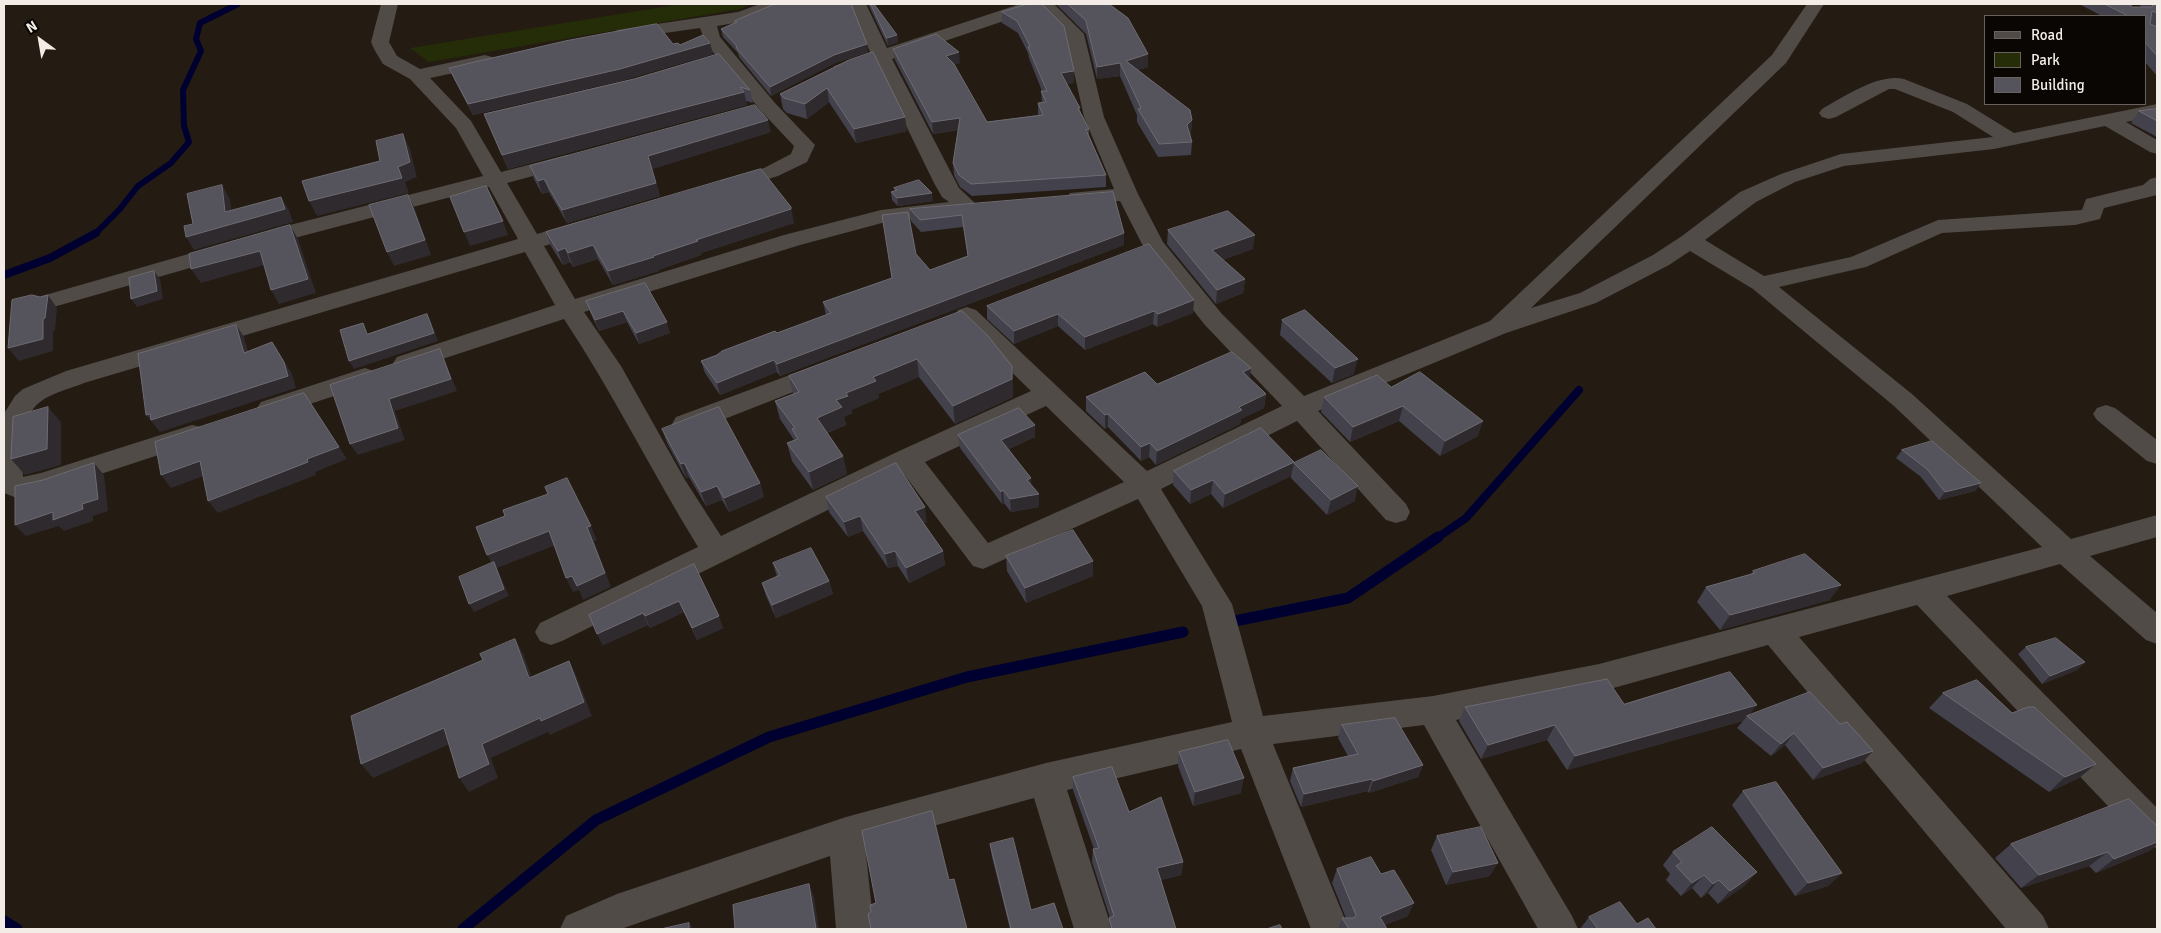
<!DOCTYPE html>
<html>
<head>
<meta charset="utf-8">
<style>
  body { margin:0 }
  #map { position:relative; width:2161px; height:933px; overflow:hidden; background:#241b12; font-family:Signika,sans-serif }
  canvas { display:block }
  .frame { position:absolute; inset:0; border:5px solid #f3ece6; pointer-events:none }
  .legend { position:absolute; left:1984px; top:15px; width:162px; height:90px; box-sizing:border-box; background:#0a0604; border:1px solid #67625e; margin:0; padding:6px 9px; list-style:none; font-size:15px; color:#f3ece6 }
  .legend li { display:flex; align-items:center; gap:10px; height:25px }
  .legend b { width:25px; border:1px solid #67625e }
  .north { position:absolute; left:15px; top:15px; width:50px; height:50px; -webkit-text-stroke:4px #0a0604; paint-order:stroke; rotate:328deg; font-size:14px; font-weight:700; line-height:20px; text-align:center; color:#f3ece6 }
  .north::after { content:''; display:block; margin:auto; width:18px; height:22px; background:#f3ece6; clip-path:polygon(50% 0,100% 100%,50% 72%,0 100%) }
</style>
</head>
<body>
<div id="map">
<canvas width="2161" height="933"></canvas>
<div class="frame"></div>
<ul class="legend">
<li><b style="height:6px;background:#504b47"></b>Road</li>
<li><b style="height:14px;background:#252c08"></b>Park</li>
<li><b style="height:14px;background:#55535c"></b>Building</li>
</ul>
<div class="north">N</div>
</div>
<script>
const ctx = document.querySelector('canvas').getContext('2d');
ctx.lineJoin = 'round';
function paint(path, color) { ctx.fillStyle = color; ctx.fill(path, 'evenodd'); }
function stroke(path, color, width, dash) { ctx.strokeStyle = color; ctx.lineWidth = width; ctx.lineCap = dash ? 'butt' : 'round'; ctx.setLineDash(dash || []); ctx.stroke(path); }
const green = new Path2D(`
  M681 4H751L740 9 429 62 410 48Z`);
const streamFar2 = new Path2D(`
  M95 234 119 210 138 186 171 163 189 142 184 126 183 90 201 51 196 39 200 23 238 4`);
const streamFar1 = new Path2D(`
  M4 275 50 258 96 233
  M1437 538 1466 518 1579 390`);
const stream = new Path2D(`
  M1235 621 1348 598 1438 537
  M4 921 17 929
  M463 929 596 820 769 737 967 677 1183 632`);
const minor = new Path2D(`
  M381 4H398L389 42 397 56 420 69 485 55 492 57 494 61 492 65 430 78 471 121 501 172 567 155 574 157 577 161 574 165 507 183 537 234 584 220 592 222 595 227 592 232 544 246 575 299 784 235 881 210 949 202 942 197 934 183 876 64 841 76 834 74 832 70 834 66 871 54 849 4H866L887 48 1020 4H1054L1084 34 1104 117 1138 194 1163 242 1222 314 1304 396 1490 321 1772 55 1807 4H1824L1786 63 1531 308 1580 293 1653 255 1682 236 1740 192 1781 174 1841 154 1993 137 1953 112 1895 89H1889L1836 117 1829 119 1822 117 1819 113 1822 109C1844 97 1878 73 1904 79L1967 104 2014 133 2157 104V116L2126 122 2157 140V154L2150 152 2105 126 1994 149 1844 166 1795 182 1756 202 1705 240 1764 276 1851 257 1938 220 2082 210 2086 199 2143 185 2150 179 2157 177V195L2104 208 2100 219 2075 225 1942 233 1866 267 1779 287 1912 394 2071 539 2157 515V537L2090 556 2157 613V644L2146 640 2060 564 1947 596 2157 808V848L2144 844 1917 605 1799 637 2043 916 2049 929H2006L1768 645 1599 692 1456 720 1572 916 1578 929H1538L1424 725 1273 744 1349 929H1311L1241 749 1067 790 1112 929H1074L1034 798 865 845 874 929H836L830 856 621 929H560L566 916 617 894 846 817 1046 763 1232 722 1202 606 1138 499 983 569 973 566 903 473 562 641 551 645 540 641 535 632 540 623 698 547C652 472 613 393 564 319L406 371 397 369 393 363 397 357 555 305 525 252 84 383C70 389 53 392 40 402 20 417 23 454 23 477L41 473 192 425 201 427 205 434 201 441 43 493 17 498 4 493 5 412 15 396 23 389 66 371 518 239 489 187 302 236 50 308 42 306 38 301 42 296 286 226 483 176 456 128 410 79 383 64 374 49 371 42ZM1039 9 1066 36 1084 117 1114 189 1070 193 1067 198 1070 203 1078 204 1120 201 1142 244 1204 324 1282 406 1147 471 976 310 967 307 958 310 955 315 958 320 1031 391 897 452 721 536 685 480 621 366 584 312 800 245 882 223 947 215 955 213 957 209 966 212 974 210 977 205 959 188 892 59ZM1690 251 1753 289 1818 343 1894 406 2042 547 1599 664 1433 696 1263 716 1232 604 1161 489 1297 421 1386 520 1396 523 1406 520 1410 512 1406 504 1318 411 1506 333 1596 303 1669 265ZM1046 406 1124 482 988 543 925 462Z
  M760 4H784L781 8 747 21 717 26 720 37 775 103 815 145 807 162 778 176 729 191 721 190 718 185 721 180 764 168 791 154 794 146 761 111 705 42 700 28 623 39 617 38 614 34 617 30 623 29 738 12Z
  M825 362 834 364 838 370 834 376 694 431 685 433 676 431 672 424 676 417Z
  M365 368 374 371 378 377 374 383 270 417 261 414 257 408 261 402Z
  M2106 405 2115 408 2157 440V464L2147 461 2097 420 2093 414 2097 408Z`);
const wall = new Path2D(`
  M868 4H881L874 5 897 35 898 42 888 46Z
  M1028 4 1074 71V83L1067 84 1089 129V135L1106 175V187L972 196 960 187 954 175 953 163 958 130 933 134 895 60 893 49 960 63 954 64 987 122 1038 115V103H1042L1041 91H1042L1029 58 1028 53 1018 33 1002 23V12Z
  M1056 4H1109L1148 67 1138 70 1192 120 1191 133 1190 135 1192 142 1191 155 1158 157 1137 122V115L1120 76 1097 79 1086 34Z
  M2079 4H2130L2132 7H2140L2141 4H2157V76L2145 62V16H2102Z
  M735 21 868 52 835 63 771 96 739 57 738 53 723 37 721 29 736 22Z
  M710 43 713 54 624 80 473 115 454 79 449 68 673 44 680 45Z
  M719 54 750 90 753 103 746 101 747 105 508 169 484 114 634 79Z
  M849 60 907 131 856 143 829 102 807 119 787 113 783 109 780 94Z
  M2157 109V137L2131 123 2139 111Z
  M771 132 652 169 660 196 567 223 549 192 542 194 534 179 530 166Z
  M894 188 933 201 898 206 892 200 891 192 895 191Z
  M1113 192 1124 245 780 376 777 372 720 395 705 373 701 361 826 315 823 302 892 278 916 254 930 270 968 256 963 227 921 232 911 221 910 209Z
  M794 221V223L701 253V255L658 270 659 271 613 285 598 259 573 267 570 262 563 265 551 246 546 232Z
  M1168 230 1253 249 1222 260 1245 279 1243 293 1216 304 1167 244Z
  M645 283 670 333 639 344 627 322 599 331 590 312 586 301Z
  M1194 300 1193 313 1157 327 1153 324 1085 350 1058 326 1014 344 987 319V306Z
  M962 311 1012 366 1013 384V397L955 424 919 377 878 394 879 398 851 410 852 413 844 417 846 425 827 433 843 456 847 474 813 490 792 461 787 443 794 440 780 419 775 401 793 394 789 376Z
  M1282 320 1354 374 1332 383 1280 335Z
  M1250 379 1266 394 1264 408 1241 419 1240 424 1156 465 1149 457 1141 461 1108 427 1105 429 1086 411V397L1157 384Z
  M1391 387 1478 436 1440 456 1399 421 1350 442 1321 412 1324 397Z
  M1035 425V437L1009 449 1032 486 1039 507 1011 512 1004 503 1002 504 960 448 958 435Z
  M662 429 760 483 764 497 729 512 722 500 706 506 689 477 686 478 667 443Z
  M1902 450 1981 483 1975 491 1939 500 1921 477 1896 458Z
  M1294 462 1355 501 1327 515 1291 478V476L1223 508 1211 494 1190 504 1173 485 1174 471Z
  M826 497 927 522 923 523 943 551 945 565 909 583 898 566 888 568 863 531 848 537 829 512Z
  M1006 556 1093 576 1026 603 1007 571Z
  M773 563 829 581 833 594 776 618 766 596 762 583 777 577Z
  M694 564 723 628 697 640 684 612 650 628 648 625 603 645 597 634Z
  M1753 571 1830 600 1720 630 1697 602 1706 587 1751 574Z
  M2026 647 2085 662 2077 670 2042 684 2018 654Z
  M1810 692 1862 763 1813 780 1785 745 1771 756 1737 728 1743 721 1567 770 1547 740 1481 759 1459 721 1465 707 1624 704 1750 715Z
  M1943 693 2012 713 2079 778 2049 792 1929 708Z
  M1342 725 1423 765 1418 777 1369 793 1368 791 1301 807 1290 781 1293 768 1348 756 1338 738Z
  M1179 752 1241 793 1193 806 1178 766Z
  M1073 777 1129 812 1183 862 1181 875 1161 880 1176 929H1109V918H1110L1092 862 1093 849H1094L1073 790Z
  M1743 791 1842 873 1828 886 1795 896 1732 805Z
  M2157 826V845L2149 851 2096 873 2089 866 2021 888 1995 858 2011 844Z
  M1437 836 1490 876 1446 885 1431 850Z
  M990 844 1031 910 1063 929H1010L992 857Z
  M1673 852 1757 872 1744 886 1718 904 1708 893 1701 898 1692 888 1681 896 1666 880 1670 874 1663 865Z
  M1337 869 1381 874 1408 916 1385 925 1387 929H1338L1342 918H1346L1332 883Z
  M1589 917 1656 929H1580Z`);
const shadedWall = new Path2D(`
  M897 35 898 42 888 46 887 38Z
  M710 43 713 54 624 80 473 115 468 104Z
  M867 44 868 52 835 63 771 96 770 87 834 55Z
  M959 52 960 63 947 67 946 56Z
  M1148 54V67L1125 74 1126 61Z
  M1120 63V76L1097 79V67Z
  M1074 71V83L1061 85V73Z
  M827 88 829 102 807 119 805 104Z
  M744 92 747 105 508 169 502 155Z
  M905 117 907 131 856 143 854 129Z
  M960 118 961 129 933 134 932 122Z
  M768 120 771 132 652 169 660 196 567 223 562 210 648 156Z
  M1192 120 1191 133 1186 138 1187 125Z
  M403 134 410 149 417 177 405 182 409 193 317 216 309 201 398 167Z
  M544 179 549 192 542 194 538 181Z
  M222 185 230 199 233 223 281 197 289 210 293 222 194 250 186 237 225 212Z
  M932 193 933 201 898 206 897 198Z
  M408 195 415 209 431 255 394 266 387 252Z
  M791 207 794 223 701 253V255L658 270 659 271 613 285 608 271 653 256 696 240Z
  M503 221 508 235 470 246 464 232Z
  M290 225 298 239 316 293 279 304 271 290Z
  M1124 233V245L780 376 777 364Z
  M1255 235 1253 249 1210 264 1212 250Z
  M593 245 598 259 573 267 568 253Z
  M565 248 570 262 563 265 558 251Z
  M260 251 268 264 201 283 191 269Z
  M154 271 160 279 163 299 137 307 131 299Z
  M1245 279 1243 293 1216 304 1217 290Z
  M48 295 57 308 55 331H53V351L19 361 8 348 43 319Z
  M1194 300 1193 313 1157 327 1158 314Z
  M623 311 627 322 599 331 595 320Z
  M1154 311 1153 324 1085 350V337Z
  M427 314 431 322 438 341 354 369 349 361Z
  M1058 314V326L1014 344V331Z
  M667 322 670 333 639 344 636 333Z
  M236 325 244 337 252 365 244 353Z
  M272 342 292 374 296 388 160 432 146 415Z
  M440 349 445 361 457 391 395 411 405 440 358 455 350 444 389 399Z
  M917 359 919 377 878 394 879 398 851 410 852 413 844 417 846 425 820 435 817 418 846 393 873 377Z
  M1358 359 1354 374 1332 383 1335 368Z
  M774 360 777 372 720 395 717 383Z
  M1012 366 1013 384V397L955 424 953 406Z
  M1251 368 1249 382 1243 372Z
  M1266 394 1264 408 1241 419 1240 424 1156 465 1157 451 1239 407Z
  M1403 406 1399 421 1350 442 1353 427Z
  M48 407 61 422V465L25 475 11 459Z
  M1108 414V427L1105 429V415Z
  M1483 421 1478 436 1440 456 1445 441Z
  M1035 425V437L1002 452 1001 440Z
  M1150 443 1149 457 1141 461V447Z
  M339 447 347 459 315 472 316 475 218 513 208 501 307 459Z
  M843 456 847 474 813 490 809 472Z
  M200 461 209 474 171 488 161 475Z
  M94 463 104 475 108 511 93 516V521L64 531 59 526 26 536 15 525 53 512 82 504Z
  M684 463 689 477 686 478 681 464Z
  M1294 463 1291 476 1223 508 1225 494Z
  M1031 478 1032 490 1027 480Z
  M1213 480 1211 494 1190 504 1191 490Z
  M760 483 764 497 729 512 724 498Z
  M1981 483 1975 491 1939 500 1945 492Z
  M717 486 722 500 706 506 701 492Z
  M1358 486 1355 501 1327 515 1331 500Z
  M1003 490 1004 503 1002 504 1001 492Z
  M1039 494V507L1011 512 1010 499Z
  M925 507 927 522 917 526 915 511Z
  M860 516 863 531 848 537 844 522Z
  M591 526 597 540 594 541 611 587 583 600 579 590 573 592 566 578 587 527Z
  M549 531 556 545 497 568 509 596 474 612 469 604 495 569 487 555Z
  M895 551 898 566 888 568 885 554Z
  M943 551 945 565 909 583 906 568Z
  M1093 561V576L1026 603 1025 588Z
  M829 581 833 594 776 618 772 605Z
  M1841 585 1830 600 1720 630 1730 615Z
  M679 601 684 612 650 628 645 616Z
  M643 613 648 625 603 645 597 634Z
  M719 616 723 628 697 640 692 628Z
  M515 639 523 653 537 692 529 678Z
  M569 661 576 675 592 716 550 735 548 732 491 758 498 778 469 792 459 778 482 744Z
  M2085 662 2077 670 2042 684 2050 676Z
  M1757 705 1748 717 1747 716 1743 721 1567 770 1575 756Z
  M1555 725 1547 740 1481 759 1488 745Z
  M444 728 454 742 373 778 361 764Z
  M1794 733 1785 745 1771 756 1781 744Z
  M1873 751 1862 763 1813 780 1823 768Z
  M2096 764 2079 778 2049 792 2065 777Z
  M1423 765 1418 777 1369 793 1373 781Z
  M1244 778 1241 793 1193 806 1195 792Z
  M1372 779 1368 791 1301 807 1304 794Z
  M2157 842V845L2149 851 2096 873 2114 859Z
  M2108 852 2089 866 2021 888 2039 875Z
  M1183 862 1181 875 1156 881 1157 868Z
  M1498 863 1490 876 1446 885 1453 872Z
  M1757 872 1744 886 1718 904 1730 891Z
  M1842 873 1828 886 1795 896 1808 883Z
  M1704 875 1692 888 1681 896 1692 883Z
  M1719 880 1708 893 1701 898 1713 884Z
  M809 884 814 897 819 929H816Z
  M1414 903 1408 916 1375 929 1380 917Z
  M689 923 693 929H689Z`);
const building = new Path2D(`
  M775 4H851L867 44 834 55 770 87 737 49 736 45 721 29 737 22 735 21Z
  M871 4H874L897 35 887 38Z
  M1028 4H1042L1064 26 1074 71 1061 73 1080 108H1078L1089 129 1086 130 1106 175 971 184 959 175 953 163 960 118 932 122 893 49 936 34 959 52 946 56 954 64 987 122 1043 115 1038 103 1046 102 1041 91H1047L1028 47 1030 46 1017 21 1002 12Z
  M1068 4H1109L1128 18 1148 54 1126 61 1190 110 1192 120 1187 125 1192 142 1159 144 1138 109 1141 108 1120 63 1097 67 1086 21Z
  M2105 4H2130L2132 7H2152L2153 4H2157V13L2152 11 2150 24 2157 27V56L2145 42V26H2146L2145 25V16H2129Z
  M657 24 673 44 678 43 680 45 703 35 710 43 620 69 468 104 449 68 565 41Z
  M873 52 905 117 854 129 827 88 805 104 784 98 780 94 849 60Z
  M719 54 750 90 740 87 744 92 502 155 484 114 634 79Z
  M755 105 768 120 648 156 656 183 562 210 544 179 538 181 530 166Z
  M2157 109V121L2139 111Z
  M403 134 410 162 398 167 402 178 309 201 302 181 380 161 376 141Z
  M761 169 791 207V209L696 240 698 241 653 256 654 257 608 271 593 245 568 253 565 248 558 251 546 232Z
  M919 180 932 193 897 198 891 192 897 190 894 188Z
  M222 185 225 212 281 197 285 209 186 237 184 226 193 224 187 194Z
  M486 186 503 221 464 232 450 197Z
  M1113 192 1124 233 777 364 774 360 717 383 701 361 717 355 722 351 775 331 777 333 831 313 823 302 892 278 882 215 908 212 916 254 930 270 968 256 962 215 920 220 910 209Z
  M408 195 425 240 387 252 369 205Z
  M1228 211 1255 235 1212 250 1245 279 1217 290 1168 230Z
  M290 225 308 279 271 290 260 251 191 269 189 254Z
  M1149 244 1194 300 1158 314 1154 311 1085 337 1058 314 1014 331 987 306Z
  M154 271 157 291 131 299 129 278Z
  M645 283 667 322 636 333 623 311 595 320 586 301Z
  M32 295 40 297 48 295 45 318 43 319V339L8 348 12 300Z
  M1305 310 1358 359 1335 368 1282 320Z
  M962 311 988 336 1012 366V379L953 406 917 359 873 377 876 381 846 393 848 396 836 400 842 407 817 418 843 456 809 472 787 443 798 439 792 429 795 428 775 401 799 392 789 376Z
  M427 314 434 333 349 361 340 330 363 323 367 334Z
  M236 325 244 353 272 342 284 362 288 376 151 420 150 414 146 415 138 354Z
  M440 349 451 379 389 399 398 428 350 444 330 385Z
  M1232 352 1251 368 1243 372 1266 394 1239 407 1242 410 1157 451 1150 443 1141 447 1108 414 1105 415 1086 397 1145 372 1157 384Z
  M1420 372 1483 421 1445 441 1403 406 1353 427 1324 397 1377 375 1391 387Z
  M304 393 339 447 307 459 308 462 208 501 200 461 161 475 155 442Z
  M48 407 47 449 11 459 13 417Z
  M719 407 760 483 724 498 717 486 701 492 684 463 681 464 662 429Z
  M1019 408 1035 425 1001 440 1031 478 1027 480 1039 494 1010 499 1003 490 1001 492 958 435Z
  M1261 428 1294 462 1225 494 1213 480 1191 490 1174 471Z
  M1932 441 1981 483 1945 492 1927 469 1902 450Z
  M1321 450 1358 486 1331 500 1294 463Z
  M94 463 98 499 82 504 83 509 53 520V512L15 525V486L43 480Z
  M896 463 925 507 915 511 943 551 906 568 895 551 885 554 860 516 844 522 826 497Z
  M567 478 591 526 587 527 605 573 577 586 572 576 566 578 549 531 487 555 476 527 505 516 503 510 548 494 545 487Z
  M1073 530 1093 561 1025 588 1006 556Z
  M811 548 829 581 772 605 762 583 780 575 773 563Z
  M1805 554 1841 585 1730 615 1706 587 1755 573 1753 571Z
  M494 562 504 589 469 604 459 577Z
  M694 564 719 616 692 628 679 601 645 616 643 613 597 634 589 615Z
  M2056 638 2085 662 2050 676 2026 647Z
  M515 639 529 678 569 661 584 702 541 721 540 718 482 744 489 764 459 778 444 728 361 764 351 716 483 660 480 654Z
  M1730 672 1757 705 1575 756 1555 725 1488 745 1465 707 1607 679 1624 704Z
  M1977 680 2012 713 2028 707H2034L2096 764 2065 777 1943 693Z
  M1810 692 1840 724 1847 722 1873 751 1823 768 1794 733 1781 744 1747 716Z
  M1395 718 1423 765 1373 781 1372 779 1304 794 1293 768 1358 754 1342 725Z
  M1228 740 1244 778 1195 792 1179 752Z
  M1112 767 1129 812 1161 797 1183 862 1157 868 1176 929H1112L1109 918 1114 916 1093 849 1099 848 1073 777Z
  M1776 782 1842 873 1808 883 1743 791Z
  M2129 799 2157 826V842L2114 859 2108 852 2039 875 2011 844Z
  M932 811 949 880 954 879 967 929H871L868 914 871 912 870 905 876 903 862 831Z
  M1481 827 1498 863 1453 872 1437 836Z
  M1712 827 1757 872 1730 891 1719 880 1713 884 1704 875 1692 883 1676 866 1682 862 1673 852Z
  M1013 838 1031 910 1054 903 1063 929H1011L990 844Z
  M1371 857 1381 874 1394 870 1414 903 1380 917 1387 929H1349L1342 918H1354L1356 915 1337 869Z
  M809 884 816 929H735L733 905Z
  M1620 902 1637 924 1648 918 1656 929H1598L1589 917Z
  M689 923V929H661Z
  M1280 925 1282 929H1267Z`);
paint(green, '#252c08');
stroke(streamFar2, '#000030', 6);
stroke(streamFar1, '#000030', 8);
stroke(stream, '#000030', 11);
paint(minor, '#504b47');
paint(wall, '#42414c');
paint(shadedWall, '#2e2a2e');
paint(building, '#55535c');
stroke(building, '#6e6b72', 1);
</script>
</body>
</html>
